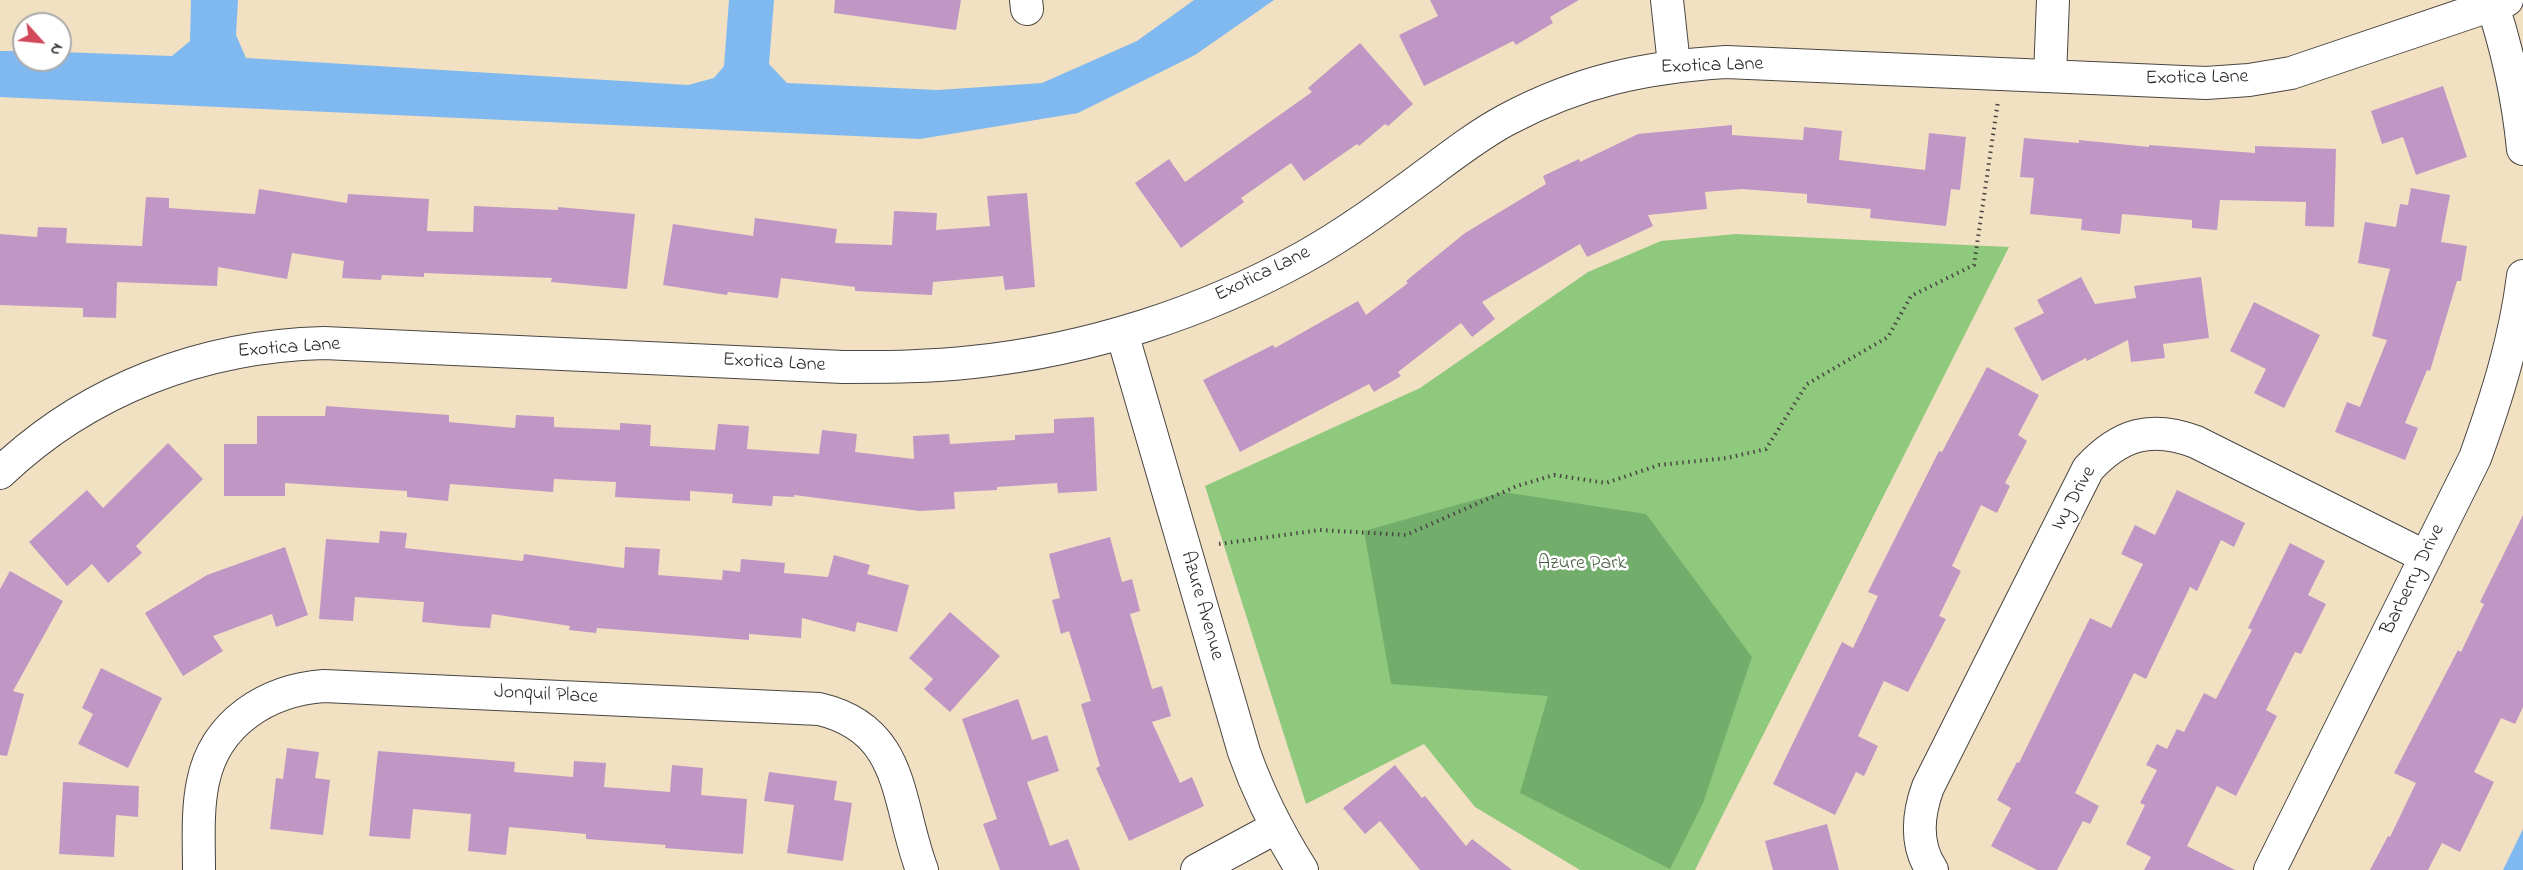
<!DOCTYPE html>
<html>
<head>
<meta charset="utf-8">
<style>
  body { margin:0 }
  #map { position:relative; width:2523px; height:870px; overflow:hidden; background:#f2e0c3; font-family:"Indie Flower",sans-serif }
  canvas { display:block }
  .north { position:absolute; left:12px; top:12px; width:60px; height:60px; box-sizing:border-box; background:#fff; border:2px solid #aaa; border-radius:50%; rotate:117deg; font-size:16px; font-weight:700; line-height:24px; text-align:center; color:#2b2b2b }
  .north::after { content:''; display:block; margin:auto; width:21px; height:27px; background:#d1495b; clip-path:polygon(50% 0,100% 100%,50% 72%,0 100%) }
</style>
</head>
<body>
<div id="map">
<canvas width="2523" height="870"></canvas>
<div class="north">N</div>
</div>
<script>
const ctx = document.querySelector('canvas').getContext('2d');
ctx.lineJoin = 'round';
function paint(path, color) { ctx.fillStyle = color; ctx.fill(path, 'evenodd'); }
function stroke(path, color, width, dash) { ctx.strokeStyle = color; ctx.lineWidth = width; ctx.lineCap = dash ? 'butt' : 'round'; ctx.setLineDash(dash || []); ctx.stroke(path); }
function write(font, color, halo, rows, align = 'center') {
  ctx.font = font + ' "Indie Flower",sans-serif'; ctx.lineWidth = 5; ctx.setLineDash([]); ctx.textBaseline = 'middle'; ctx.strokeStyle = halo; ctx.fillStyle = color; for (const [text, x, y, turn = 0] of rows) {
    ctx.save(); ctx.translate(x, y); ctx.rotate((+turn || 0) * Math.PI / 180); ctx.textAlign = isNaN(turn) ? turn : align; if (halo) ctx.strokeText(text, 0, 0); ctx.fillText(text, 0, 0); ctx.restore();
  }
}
const green = new Path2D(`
  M1736 234 2009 247 1695 870H1580L1475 807 1424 744 1306 804 1205 486 1420 388 1588 272 1661 241Z`);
const forest = new Path2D(`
  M1503 492 1646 514 1752 657 1703 803 1670 869 1520 793 1548 696 1391 684 1364 531Z`);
const water = new Path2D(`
  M191 0H238L236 35 246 58 688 85 714 78 724 66 729 0H774L769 64 787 83 938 90 1042 83 1137 41 1194 0H1274L1195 55 1078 113 920 139 0 97V51H24V60H60V52L172 56 190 41Z
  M2523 829V870H2503Z`);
const building = new Path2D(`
  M835 0H961L956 30 834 13Z
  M1430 0H1579L1550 17 1553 23 1516 45 1513 41 1424 86 1399 35 1438 16Z
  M1360 43 1413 104 1388 126 1385 124 1359 146 1357 144 1304 181 1291 163 1241 198 1244 202 1181 248 1135 183 1169 159 1185 182 1312 92 1308 88Z
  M2443 86 2467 157 2416 175 2403 137 2382 144 2371 111Z
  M1732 125V135L1803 140 1804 127 1842 131 1839 160 1925 170 1929 133 1966 137 1960 190 1951 189 1946 226 1870 218 1871 209 1807 203V194L1742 189 1705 192 1707 209 1648 215 1653 226 1587 257 1580 244 1482 302 1495 319 1472 337 1461 323 1398 372 1401 376 1374 392 1369 384 1240 452 1203 380 1273 345 1275 348 1358 301 1366 315 1408 283 1406 281 1465 233 1546 184 1543 176 1579 159 1580 162 1638 134Z
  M2024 138 2079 143V140L2149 147V145L2255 153V146L2336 149 2334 227 2305 226 2306 202 2220 200 2217 230 2192 228V220L2122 214 2120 234 2081 230 2082 219 2030 214 2034 178 2020 177Z
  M2411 188 2450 195 2441 242 2467 246 2461 281H2457L2430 371 2427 370 2405 423 2418 428 2405 460 2335 432 2347 402 2360 407 2387 340 2372 336 2390 269 2358 263 2365 222 2396 227 2400 204 2408 205Z
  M259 189 347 203 348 194 429 199 427 231 473 232 474 206 558 210V207L635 214 627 289 551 282 552 278 424 273V277L382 275 381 280 342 278 344 261 292 253 287 279 218 267 217 286 117 282 116 318 83 317V308L0 305V234L37 237 38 227 67 228 66 243 142 246 146 197 169 198V208L255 214Z
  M1027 193 1035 287 1005 290 1003 276 933 282 932 295 855 291V287L781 278 778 298 728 292 727 295 663 285 673 224 753 236 755 218 837 229 835 243 892 245 894 211 937 213 936 230 990 226 987 196Z
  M2081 277 2095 304 2136 298 2134 286 2201 277 2209 338 2163 344 2165 358 2131 362 2128 340 2087 361 2086 358 2042 381 2014 328 2044 313 2037 300Z
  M2254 302 2320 335 2284 408 2254 393 2266 369 2230 351Z
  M1987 367 2039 395 2018 435 2027 441 2005 483 2010 486 1997 513 1981 505 1952 566 1961 571 1939 616 1946 619 1908 692 1884 681 1858 736 1878 746 1864 776 1856 772 1835 815 1773 784 1842 642 1853 648 1878 596 1868 592 1939 451 1942 452Z
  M326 406 449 415V422L515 428 516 415 554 417V427L620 430V423L651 425 650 446 715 450 718 424 749 426 747 449 819 454 822 430 857 434 855 452 914 459 913 436 949 434 950 444 1015 440V435L1054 433V419L1094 417 1097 491 1058 493 1057 483 997 487V490L954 492 955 509 920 511 794 495V497L773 496 772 506 732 503 733 494 690 491V501L615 497 616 482 554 479 553 492 450 484 448 501 407 497V491L285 483V496H224V444H257V416H325Z
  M168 443 203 479 136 546 142 553 108 583 92 564 67 586 29 542 87 490 103 508Z
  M2177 490 2245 523 2234 547 2221 540 2197 591 2190 587 2146 679 2134 673 2075 793 2099 806 2090 824 2083 821 2057 870H2037L1991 846 2011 808 1997 800 2017 762 2019 763 2090 618 2111 628 2143 564 2121 554 2135 525 2155 535Z
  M2523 515V707L2515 724 2501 718 2474 772 2494 782 2460 852 2442 843 2428 870H2370L2388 836 2390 837 2416 783 2394 773 2458 650 2461 652 2484 604 2480 602Z
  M380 531 407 533 405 548 523 561 524 554 624 568 625 547 660 549 658 575 722 580 723 570 740 572 741 559 785 563 784 573 828 577 834 555 870 565 867 574 909 585 897 632 857 622 855 632 802 618 801 638 749 634V640L597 628 596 633 569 630 570 626 492 614 490 628 461 626 422 622 424 602 355 597 353 621 319 619 326 539 379 543Z
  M1110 537 1122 582 1132 579 1140 611 1130 614 1152 689 1162 686 1171 716 1152 722 1180 783 1192 777 1204 806 1129 841 1096 768 1100 766 1081 704 1091 701 1069 631 1061 634 1052 600 1060 598 1049 554Z
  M2290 543 2325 561 2308 595 2326 604 2301 654 2295 652 2266 710 2277 716 2236 796 2217 786 2187 846 2235 870H2144L2151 857 2126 844 2145 805 2140 803 2157 770 2146 765 2157 744 2167 749 2177 729 2184 732 2204 693 2216 699 2252 630 2248 628Z
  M285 547 308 615 276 627 272 614 213 636 223 651 183 676 145 613 207 575Z
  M10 571 63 601 13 691 24 694 7 756 0 755V589Z
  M950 612 1000 656 950 712 924 689 933 679 909 658Z
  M101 668 162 698 128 768 78 744 93 714 82 708Z
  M1018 699 1032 740 1047 735 1059 771 1027 782 1050 846 1068 839 1080 870H1000L983 824 997 819 962 719Z
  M287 748 319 752 315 778 330 780 323 835 270 829 276 778 283 779Z
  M378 751 515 762 514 772 573 777 574 761 606 763 604 787 670 792 672 765 703 768 701 795 747 799 743 854 665 848 666 845 586 839V834L509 827 506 855 468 851 471 814 413 809 410 839 369 836Z
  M1395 765 1422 798 1425 796 1466 846 1472 839 1512 870H1420L1380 821 1365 834 1343 808Z
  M769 772 837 781 834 800 852 803 843 861 787 853 794 805 764 801Z
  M63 782 139 786 138 817 116 815 114 857 59 854Z
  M1827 824 1839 870H1773L1765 841Z`);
const path = new Path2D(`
  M1219 544 1320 530 1406 535 1517 486 1554 475 1606 483 1659 465 1727 458 1766 449 1807 384 1888 337 1911 296 1974 265 1998 101`);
const street = new Path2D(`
  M1026 0 1027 9
  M1667 0 1674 65
  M2491 0C2507 48 2518 98 2523 149
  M2050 76 2053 0
  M1122 333 1244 752C1259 795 1278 832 1302 870
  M0 473C88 389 203 346 324 343L843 367C886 367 930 367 973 362 1088 350 1203 313 1304 257 1349 232 1390 201 1431 171 1455 153 1480 134 1506 120 1579 81 1645 67 1726 62L2206 83 2249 80 2291 73 2507 0
  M199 870C199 841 197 810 203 782 215 722 268 690 324 686L819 709C905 729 896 801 922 870
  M1197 870 1275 828
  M1932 870C1915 845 1918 814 1928 787L2088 469C2120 434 2151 425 2196 442L2426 557
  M2270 870 2475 458C2497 397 2515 340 2523 276`);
const streetNames = [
  ["Exotica Lane",1712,67,-2],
  ["Exotica Lane",2197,79,-1],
  ["Exotica Lane",1263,275,-26],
  ["Exotica Lane",289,349,-4],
  ["Exotica Lane",774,364,3],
  ["Ivy Drive",2075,499,-61],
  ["Barberry Drive",2414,580,-64],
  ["Azure Avenue",1201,606,74],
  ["Jonquil Place",546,696,3]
];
const parkNames = [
  ["Azure Park",1582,565]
];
paint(green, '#8fc97d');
paint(forest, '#73ad6c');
paint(water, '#7fb9f0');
paint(building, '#c097c4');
stroke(street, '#494642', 34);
stroke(path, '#494642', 4, [1.5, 4.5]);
stroke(street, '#fff', 32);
write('20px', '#2b2b2b', '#fff', streetNames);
write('20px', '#4e6248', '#fff', parkNames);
</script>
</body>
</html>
